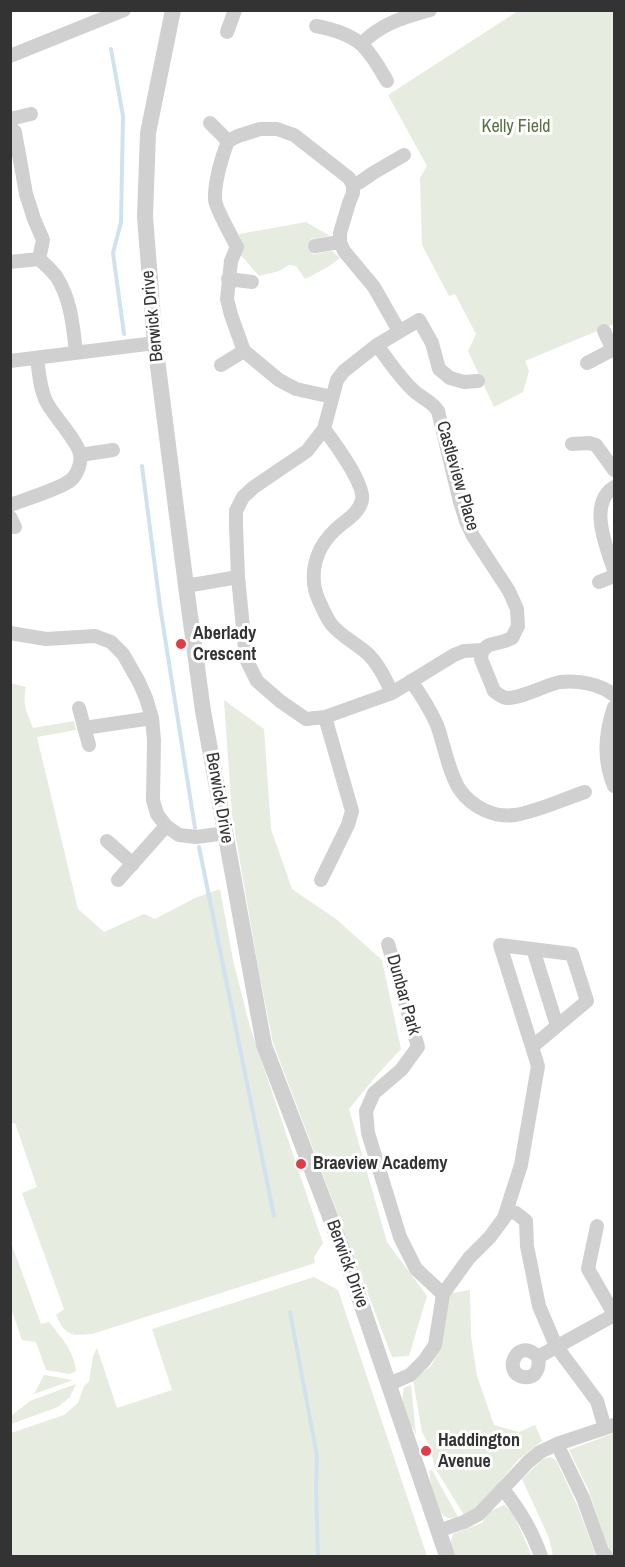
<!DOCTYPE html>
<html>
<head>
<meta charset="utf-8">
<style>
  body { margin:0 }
  #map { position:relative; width:625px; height:1567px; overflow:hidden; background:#fff; font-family:"Archivo Narrow",sans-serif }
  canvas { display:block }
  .frame { position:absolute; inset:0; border:12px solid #333; pointer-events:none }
</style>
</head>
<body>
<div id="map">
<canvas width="625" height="1567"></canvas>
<div class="frame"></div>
</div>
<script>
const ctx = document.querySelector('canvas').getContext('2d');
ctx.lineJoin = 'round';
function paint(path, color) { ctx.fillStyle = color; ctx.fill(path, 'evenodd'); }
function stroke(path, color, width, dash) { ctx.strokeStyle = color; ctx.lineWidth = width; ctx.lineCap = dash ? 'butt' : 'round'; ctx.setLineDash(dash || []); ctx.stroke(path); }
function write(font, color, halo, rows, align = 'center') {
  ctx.font = font + ' "Archivo Narrow",sans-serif'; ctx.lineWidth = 6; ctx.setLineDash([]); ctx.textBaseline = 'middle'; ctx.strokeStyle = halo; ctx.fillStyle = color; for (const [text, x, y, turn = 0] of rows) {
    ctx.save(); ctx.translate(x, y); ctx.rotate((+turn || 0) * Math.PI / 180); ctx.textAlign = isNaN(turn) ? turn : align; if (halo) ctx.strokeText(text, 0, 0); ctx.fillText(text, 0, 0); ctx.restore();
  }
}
const green = new Path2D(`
  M518 11H614V324L525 361 529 371 523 392 494 407 468 351 476 334 455 294 449 296 422 245 420 178 427 166 388 95Z
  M306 222 330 236 311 239 313 254 332 251 340 258 328 267 305 279 296 266 289 265 279 271 259 276 240 254 244 248 239 234Z
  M10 683 26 687C22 704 27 713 33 728L74 721 76 730 37 737 78 909 104 932 144 914 155 919 195 898 220 889 233 960 250 1027 323 1243 314 1257 315 1263 92 1334C71 1336 66 1336 56 1315L64 1309 22 1193 37 1187 15 1123 11 1124Z
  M224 700 264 729 271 829 292 889 336 919 382 960 401 1049 376 1076 349 1109 387 1242 427 1296 409 1356 392 1357 273 1043 259 972 232 815Z
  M10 1240 41 1324 49 1322C61 1337 74 1351 76 1371L70 1374 46 1370 36 1342 22 1340 11 1308Z
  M314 1277 338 1290 427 1556H11V1433L64 1415 78 1403 84 1386 89 1382 93 1356 97 1348 117 1408 172 1390 152 1329Z
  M470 1290 471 1336 477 1376 494 1425 519 1432 535 1425 542 1441 519 1459 475 1511 464 1515 435 1468 430 1447 422 1432 413 1380 431 1366 441 1346 447 1294Z
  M44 1375 73 1380 34 1394Z
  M76 1384 70 1397 58 1407 11 1424V1416L30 1401Z
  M411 1385 416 1434C408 1420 399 1405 404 1388Z
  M614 1433V1556L612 1555 604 1537 588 1489 569 1450Z
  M550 1457 556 1460 577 1505 596 1556H553L549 1538 522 1479 543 1459Z
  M432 1470 458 1517C435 1526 432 1486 429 1471Z
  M504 1505 513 1513 532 1556H454L450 1545 453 1534 482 1523 489 1512Z`);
const stream = new Path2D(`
  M111 49 123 116 121 222 113 253 124 334
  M142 466 160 606 195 828
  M199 847 274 1216
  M290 1312 317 1456 316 1488 318 1556`);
const minor = new Path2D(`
  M316 26C332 29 349 34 361 44 372 54 380 69 387 81
  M227 32 235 10
  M361 44C382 23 402 18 430 10
  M10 56 124 10
  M10 119 31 114
  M210 123 228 141
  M10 127 15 132 26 194 34 219 43 240 39 259
  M353 185 360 182 373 173 404 155
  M315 246 340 242
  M10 262 39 259C45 264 51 270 56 276 71 299 73 326 76 352
  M228 279 252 282
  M604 331 613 350
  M377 345C388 360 399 377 413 390 421 398 432 401 438 411L460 502 466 521 473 536 509 591 517 609 518 626 512 638 505 641 489 645 486 647 482 652 481 659 494 691C498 694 501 697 506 698 520 699 545 685 560 682 578 680 600 684 614 695
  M10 361 155 343
  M587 363 614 349
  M221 365 244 351
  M478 381 464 382 450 378 439 369 432 343 419 320 377 345 344 371 337 380 324 429 307 451 254 487 243 497 236 511V526L238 577 246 659 257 681 280 701 306 719 325 717 392 693 454 655 464 651 483 650
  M332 397 296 389 279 380 244 351 231 315 227 299 231 261 237 247C232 237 216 209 215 200 214 183 222 156 228 141L238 136 260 129H277L294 135 349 178 353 185V193L349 203 340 233V242L344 251 374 287 399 331
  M324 429C334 442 365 484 362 500 359 514 344 521 335 530 320 544 312 563 314 584 315 591 318 599 321 605 324 612 328 620 332 625 342 637 357 644 368 654 379 665 386 680 392 693
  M572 444 589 443 596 445 614 470
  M80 455 113 450
  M614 487C588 504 606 546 614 570
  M10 505C26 499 60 489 71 480 77 475 82 462 80 454 78 442 54 416 47 403 40 390 39 373 37 358
  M10 517 15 527
  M599 582 614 576
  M186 586 238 577
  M10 633 46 639 95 636 111 642 123 654 139 682 146 698 152 718 154 740 153 800 157 814 166 826 179 835 196 837 226 833
  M411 681C421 695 430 709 437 725 444 744 449 774 460 790 472 807 494 818 515 815 536 812 564 799 585 792
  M614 707C605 733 603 760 614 786
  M79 708 89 745
  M84 728 152 718
  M107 841 133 864
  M118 880 166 826
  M321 880 348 825 352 811 325 717
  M388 944 418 1047 401 1070 374 1093 366 1111 368 1133 400 1237 416 1269 443 1294
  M533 949 557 1026
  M506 1212 516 1213 526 1221 527 1246 539 1306 556 1346 597 1401 605 1428
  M597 1226 588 1269 614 1314
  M538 1357C540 1366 537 1379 524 1377 501 1374 517 1335 538 1357L614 1315
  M389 1384 410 1375 424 1361 435 1345 443 1294 469 1258 490 1237 504 1218 521 1165 538 1066 500 945 572 954 587 1001 532 1047
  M557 1444 583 1498 602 1551 606 1556
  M503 1489C521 1512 531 1529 541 1556
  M438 1531 464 1522 479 1514 528 1462 540 1452 557 1444 614 1425`);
const tertiary = new Path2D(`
  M173 10 148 133 145 217 155 343 186 586 203 711 264 1045 345 1256 447 1556`);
const markers = [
  [181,644,6,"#e63946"],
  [301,1164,6,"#e63946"],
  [426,1451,6,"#e63946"]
];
const parkNames = [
  ["Kelly Field",516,127]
];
const streetNames = [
  ["Berwick Drive",153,316,-96],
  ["Castleview Place",457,476,74],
  ["Berwick Drive",219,798,80],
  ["Dunbar Park",403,995,74],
  ["Berwick Drive",347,1264,70]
];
const poiNames = [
  ["Aberlady",193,634],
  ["Crescent",193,655],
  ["Braeview Academy",313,1164],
  ["Haddington",438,1441],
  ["Avenue",438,1462]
];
paint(green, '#e6ecdf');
stroke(stream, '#cfe2ee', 4);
stroke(minor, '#d0d0d0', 14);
stroke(tertiary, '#d0d0d0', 16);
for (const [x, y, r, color] of markers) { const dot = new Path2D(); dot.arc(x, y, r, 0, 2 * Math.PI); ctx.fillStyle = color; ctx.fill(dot); stroke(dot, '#fff', 2); }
write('18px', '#56703f', '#fff', parkNames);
write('18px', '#333', '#fff', streetNames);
write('bold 18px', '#333', '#fff', poiNames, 'left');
</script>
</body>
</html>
